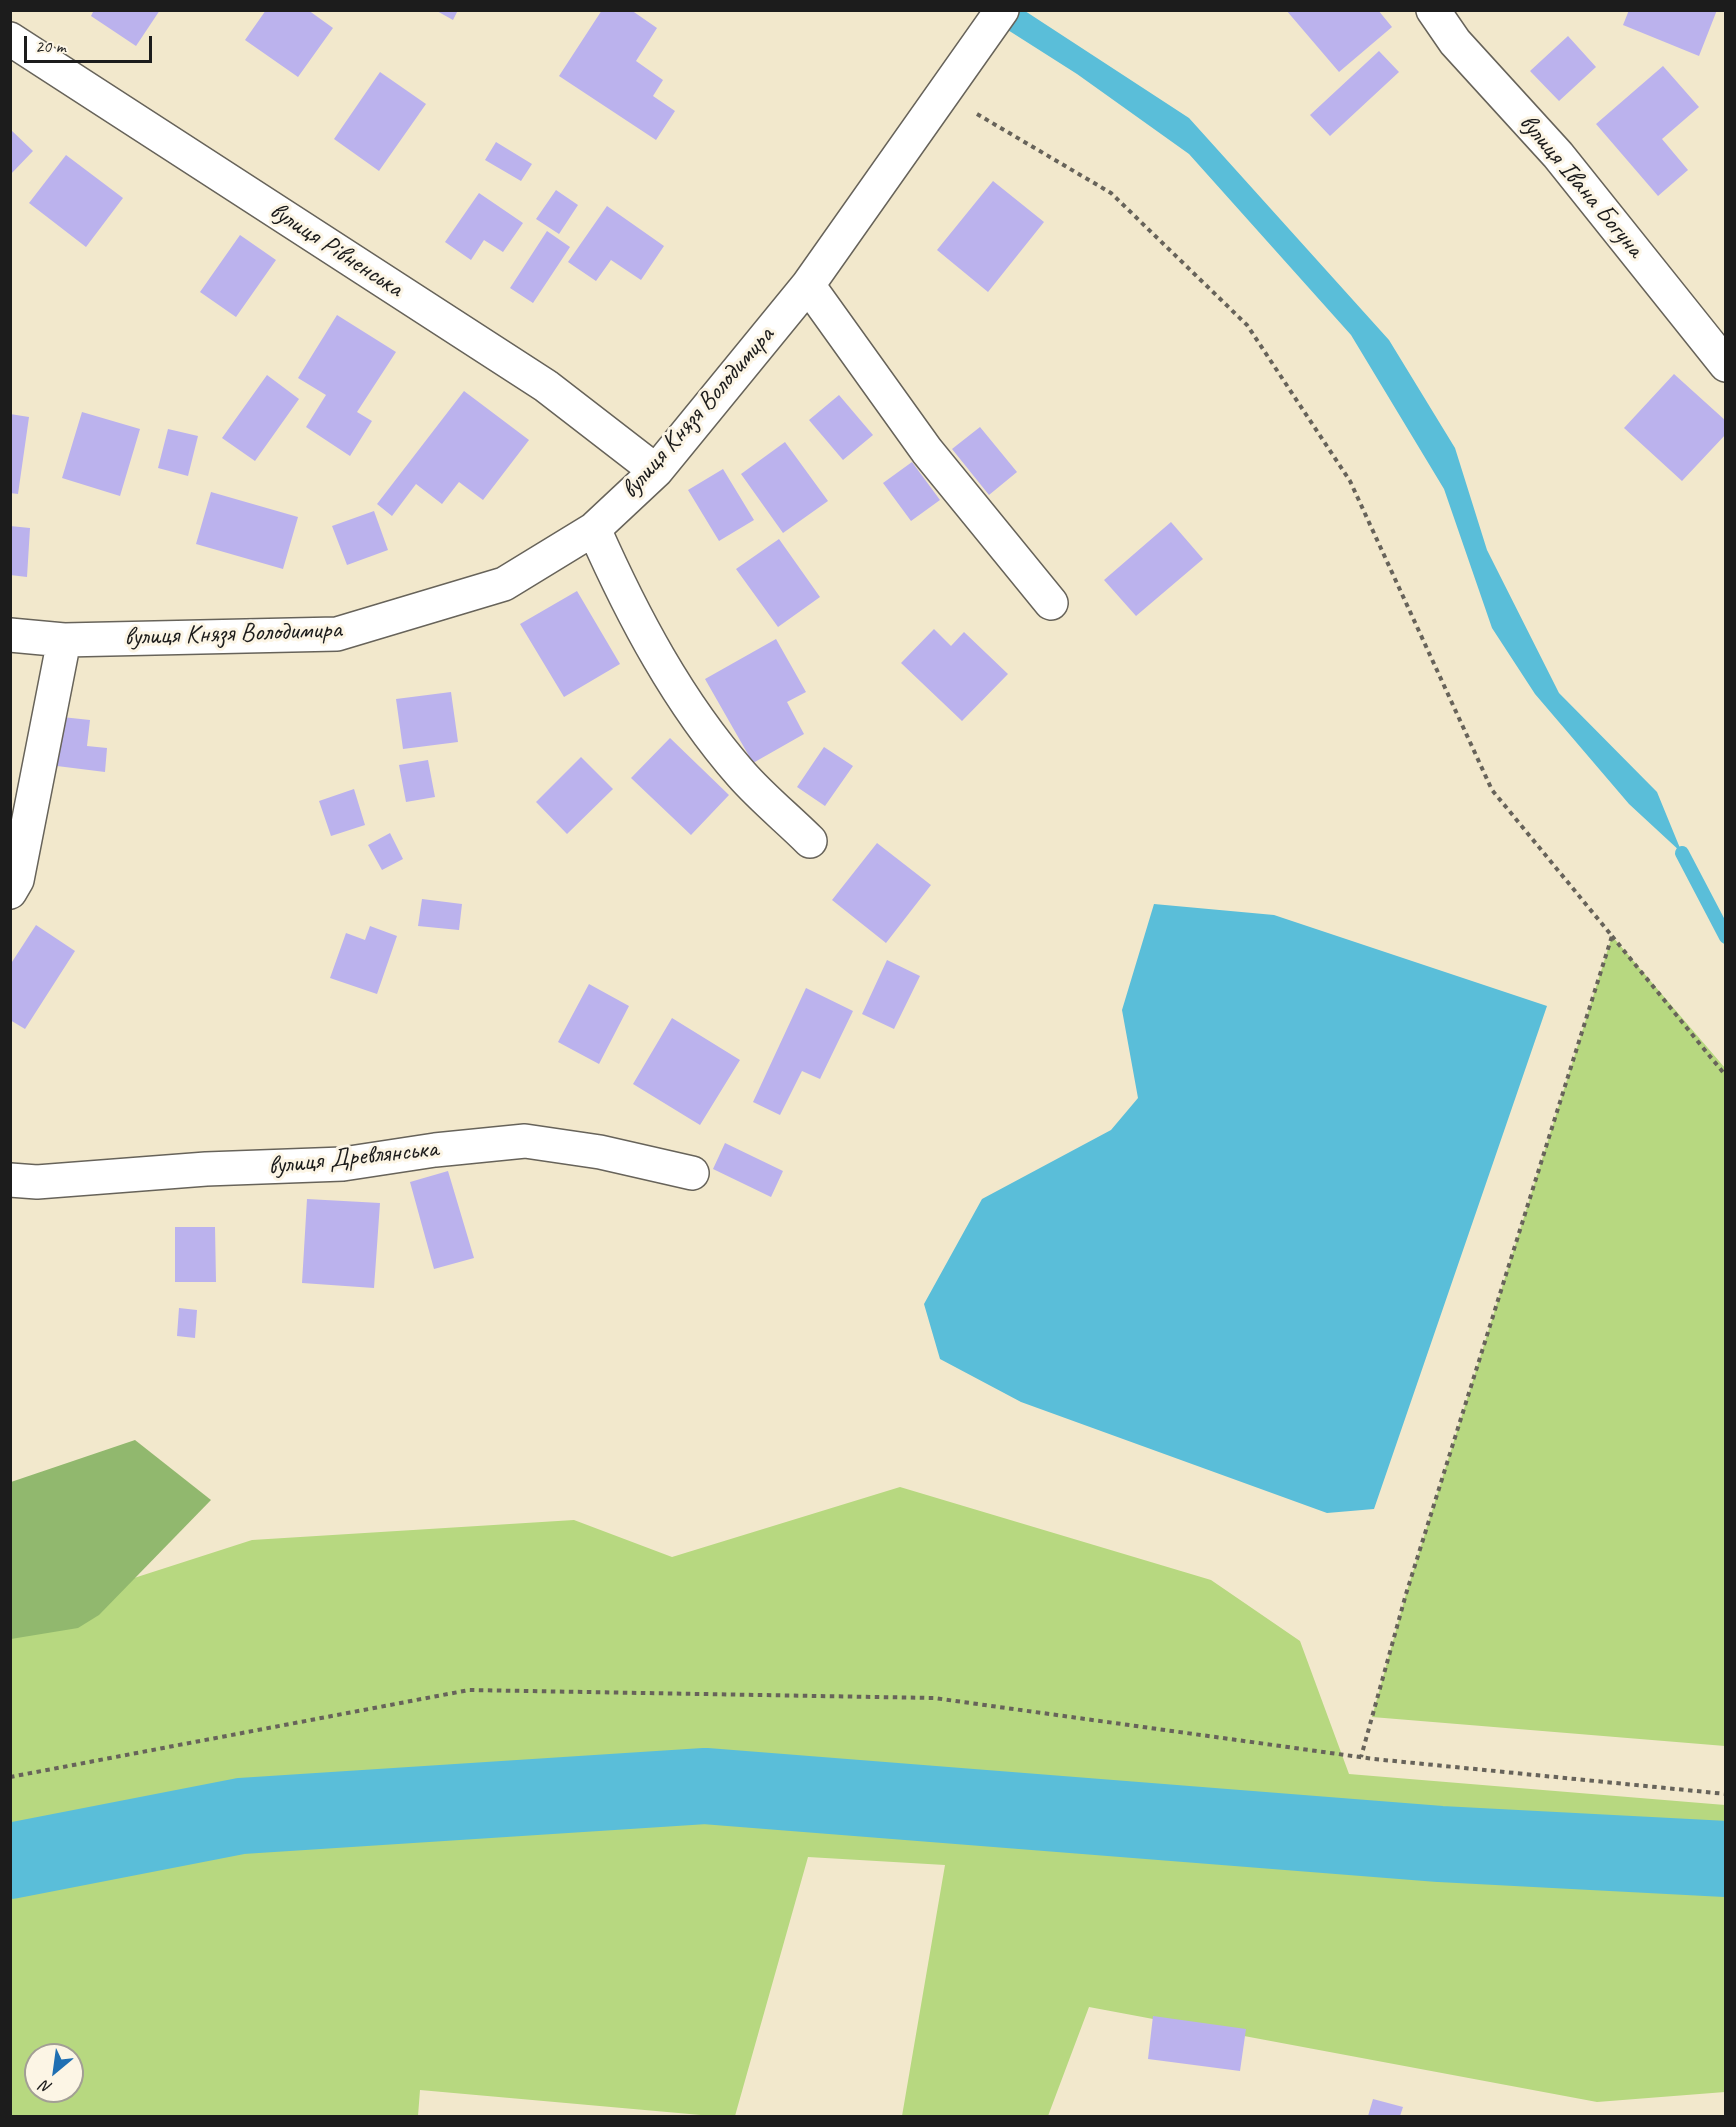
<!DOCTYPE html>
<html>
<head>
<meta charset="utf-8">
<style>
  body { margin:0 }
  #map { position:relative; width:1736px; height:2127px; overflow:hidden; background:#f2e8cc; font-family:Caveat,sans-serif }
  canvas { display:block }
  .frame { position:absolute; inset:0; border:12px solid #1c1c1c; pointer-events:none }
  .north { position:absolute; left:24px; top:2043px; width:60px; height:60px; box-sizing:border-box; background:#fcf5e5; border:2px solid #a29e95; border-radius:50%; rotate:209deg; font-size:16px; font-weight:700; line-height:24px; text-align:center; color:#1c1c1c }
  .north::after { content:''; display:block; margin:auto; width:21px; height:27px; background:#1f6fb2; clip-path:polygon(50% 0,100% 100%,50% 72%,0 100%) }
  .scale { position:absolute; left:24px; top:36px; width:128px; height:27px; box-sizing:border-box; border:3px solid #1c1c1c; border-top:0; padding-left:8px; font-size:18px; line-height:21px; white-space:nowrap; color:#1c1c1c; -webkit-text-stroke:4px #fcf5e5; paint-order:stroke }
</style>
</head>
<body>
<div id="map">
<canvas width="1736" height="2127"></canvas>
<div class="frame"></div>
<div class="north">N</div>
<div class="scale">20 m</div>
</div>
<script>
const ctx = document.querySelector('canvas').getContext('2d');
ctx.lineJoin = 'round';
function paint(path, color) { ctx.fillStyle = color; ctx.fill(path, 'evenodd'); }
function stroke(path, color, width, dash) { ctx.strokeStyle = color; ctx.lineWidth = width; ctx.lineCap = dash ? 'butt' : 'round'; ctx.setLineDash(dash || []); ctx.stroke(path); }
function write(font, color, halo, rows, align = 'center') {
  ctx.font = font + ' Caveat,sans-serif'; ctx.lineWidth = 6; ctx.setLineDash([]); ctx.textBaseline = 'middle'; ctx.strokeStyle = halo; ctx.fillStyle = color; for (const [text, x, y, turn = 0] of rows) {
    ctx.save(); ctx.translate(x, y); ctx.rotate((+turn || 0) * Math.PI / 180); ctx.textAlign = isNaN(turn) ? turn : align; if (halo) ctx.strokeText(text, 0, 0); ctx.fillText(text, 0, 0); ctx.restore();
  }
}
const green = new Path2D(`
  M1612 936 1725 1068V1746L1372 1717 1406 1594Z
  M900 1487 1211 1580 1300 1641 1349 1774 1725 1805V2092L1597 2102 1089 2007 1048 2116H902L945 1865 808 1857 735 2116H712L420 2090 418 2116H11L10 1618 252 1540 574 1520 672 1557ZM36 2055H72V2091H36Z`);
const forest = new Path2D(`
  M135 1440 211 1500 99 1615 78 1628 11 1639V1482Z`);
const water = new Path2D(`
  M978 11H1025L1189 118 1389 340 1455 448 1487 550 1559 693 1657 792 1682 853 1629 804 1535 694 1492 628 1444 489 1351 335 1189 154 1077 74Z
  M1154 904 1274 915 1547 1006 1374 1509 1327 1513 1021 1402 940 1359 924 1304 982 1199 1111 1130 1138 1098 1122 1010Z
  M1416 1805 1725 1827V1865L1440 1844Z`);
const stream = new Path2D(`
  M1682 853 1726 937`);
const river = new Path2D(`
  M10 1861 241 1816 705 1786 1440 1844 1726 1859`);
const building = new Path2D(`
  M94 10H160L136 46 91 16Z
  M266 10H308L333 28 298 77 245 40Z
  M435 10H458L453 20Z
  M602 10H631L657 28 636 61 663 80 653 96 675 111 656 140 559 76Z
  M1286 10H1378L1392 27 1339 72Z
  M1629 10H1717L1699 56 1623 25Z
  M1568 36 1596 67 1559 101 1530 71Z
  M1379 51 1399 72 1330 136 1310 115Z
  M1663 66 1699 107 1662 139 1688 170 1658 196 1596 124Z
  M380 72 426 104 379 171 334 139Z
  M10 129 33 151 10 175Z
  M496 142 532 164 521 181 485 160Z
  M66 155 123 198 86 247 29 203Z
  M993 181 1044 222 988 292 937 250Z
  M556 190 578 205 559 234 536 219Z
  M479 193 523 223 503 252 484 240 471 260 445 242Z
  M607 206 664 246 641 280 611 260 596 281 568 262Z
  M547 231 570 247 533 303 510 288Z
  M240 235 276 260 236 317 200 292Z
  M337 315 396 352 357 412 372 421 350 456 306 427 326 395 298 378Z
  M1674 374 1726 421V434L1682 481 1624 428Z
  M267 375 299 399 255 461 222 438Z
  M464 391 529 440 483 500 459 482 442 504 416 484 392 516 377 504Z
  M839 395 873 435 843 460 809 420Z
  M82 412 140 429 120 496 62 478Z
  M10 414 29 417 18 494 10 493Z
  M980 427 1017 472 989 495 952 449Z
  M168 429 198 436 188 476 158 468Z
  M785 442 828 501 783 533 741 474Z
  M912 462 940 500 911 521 883 483Z
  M723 469 754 520 719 541 688 490Z
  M211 492 298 517 283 569 196 544Z
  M374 511 388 550 347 565 332 526Z
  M1171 522 1203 559 1136 616 1104 580Z
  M10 526 30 528 27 577 10 575Z
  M779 539 820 597 778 627 736 569Z
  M577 591 620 664 564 697 520 624Z
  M934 629 951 646 964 632 1008 674 962 721 901 663Z
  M776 639 806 692 787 702 804 734 753 763 705 679Z
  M451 692 458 742 403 749 396 699Z
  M62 717 90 720 87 746 107 748 105 772 57 766Z
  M670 738 729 795 691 835 631 778Z
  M824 747 853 766 825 806 797 787Z
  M581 757 613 789 567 834 536 802Z
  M428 760 435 797 406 802 399 765Z
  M354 789 365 825 331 836 319 801Z
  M390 833 403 859 382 870 368 845Z
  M877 843 931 885 886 943 832 900Z
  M422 899 462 904 459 930 418 926Z
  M36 925 75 951 25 1029 10 1020V965Z
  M370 926 397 936 377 994 330 978 346 933 365 940Z
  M887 960 920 976 894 1029 862 1014Z
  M589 984 629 1006 599 1064 558 1042Z
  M806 988 853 1011 820 1079 802 1071 780 1115 753 1102Z
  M672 1018 740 1060 700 1125 633 1084Z
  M725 1143 783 1171 771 1197 713 1169Z
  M448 1171 474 1258 434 1269 410 1182Z
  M307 1199 380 1203 374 1288 302 1283Z
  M175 1227H215L216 1282H175Z
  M179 1308 197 1310 195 1338 177 1336Z
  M1153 2016 1246 2029 1240 2071 1148 2059Z
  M1373 2099 1403 2107 1400 2116H1368Z`);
const path = new Path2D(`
  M977 114 1111 193 1247 325 1350 481 1492 790 1612 936 1406 1594 1361 1757
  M1612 936 1726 1076
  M10 1777 469 1690 934 1698 1374 1759 1726 1794`);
const minor = new Path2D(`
  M1433 10 1455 42 1558 155 1726 365
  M10 39 546 386 656 471
  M808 285 927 451 1051 603
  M594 529C633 617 678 702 741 774 762 798 788 819 810 841
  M10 635 64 640 337 634 504 584 594 529 656 471 808 285 1002 10
  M10 892 17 880 64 640
  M10 1180 37 1182 206 1169 343 1164 435 1150 525 1141 600 1152 692 1173`);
const streetNames = [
  ["вулиця Івана Богуна",1581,186,50],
  ["вулиця Рівненська",336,250,33],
  ["вулиця Князя Володимира",698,413,-49],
  ["вулиця Князя Володимира",233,634,-2],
  ["вулиця Древлянська",353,1158,-6]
];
paint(green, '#b7d880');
paint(forest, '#91b86e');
paint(water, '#5abed9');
stroke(stream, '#5abed9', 14);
stroke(river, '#5abed9', 76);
paint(building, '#bbb2ed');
stroke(minor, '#67635a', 36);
stroke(path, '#67635a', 4, [4.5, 4.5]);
stroke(minor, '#fff', 33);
write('26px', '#1c1c1c', '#fcf5e5', streetNames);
</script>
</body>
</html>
